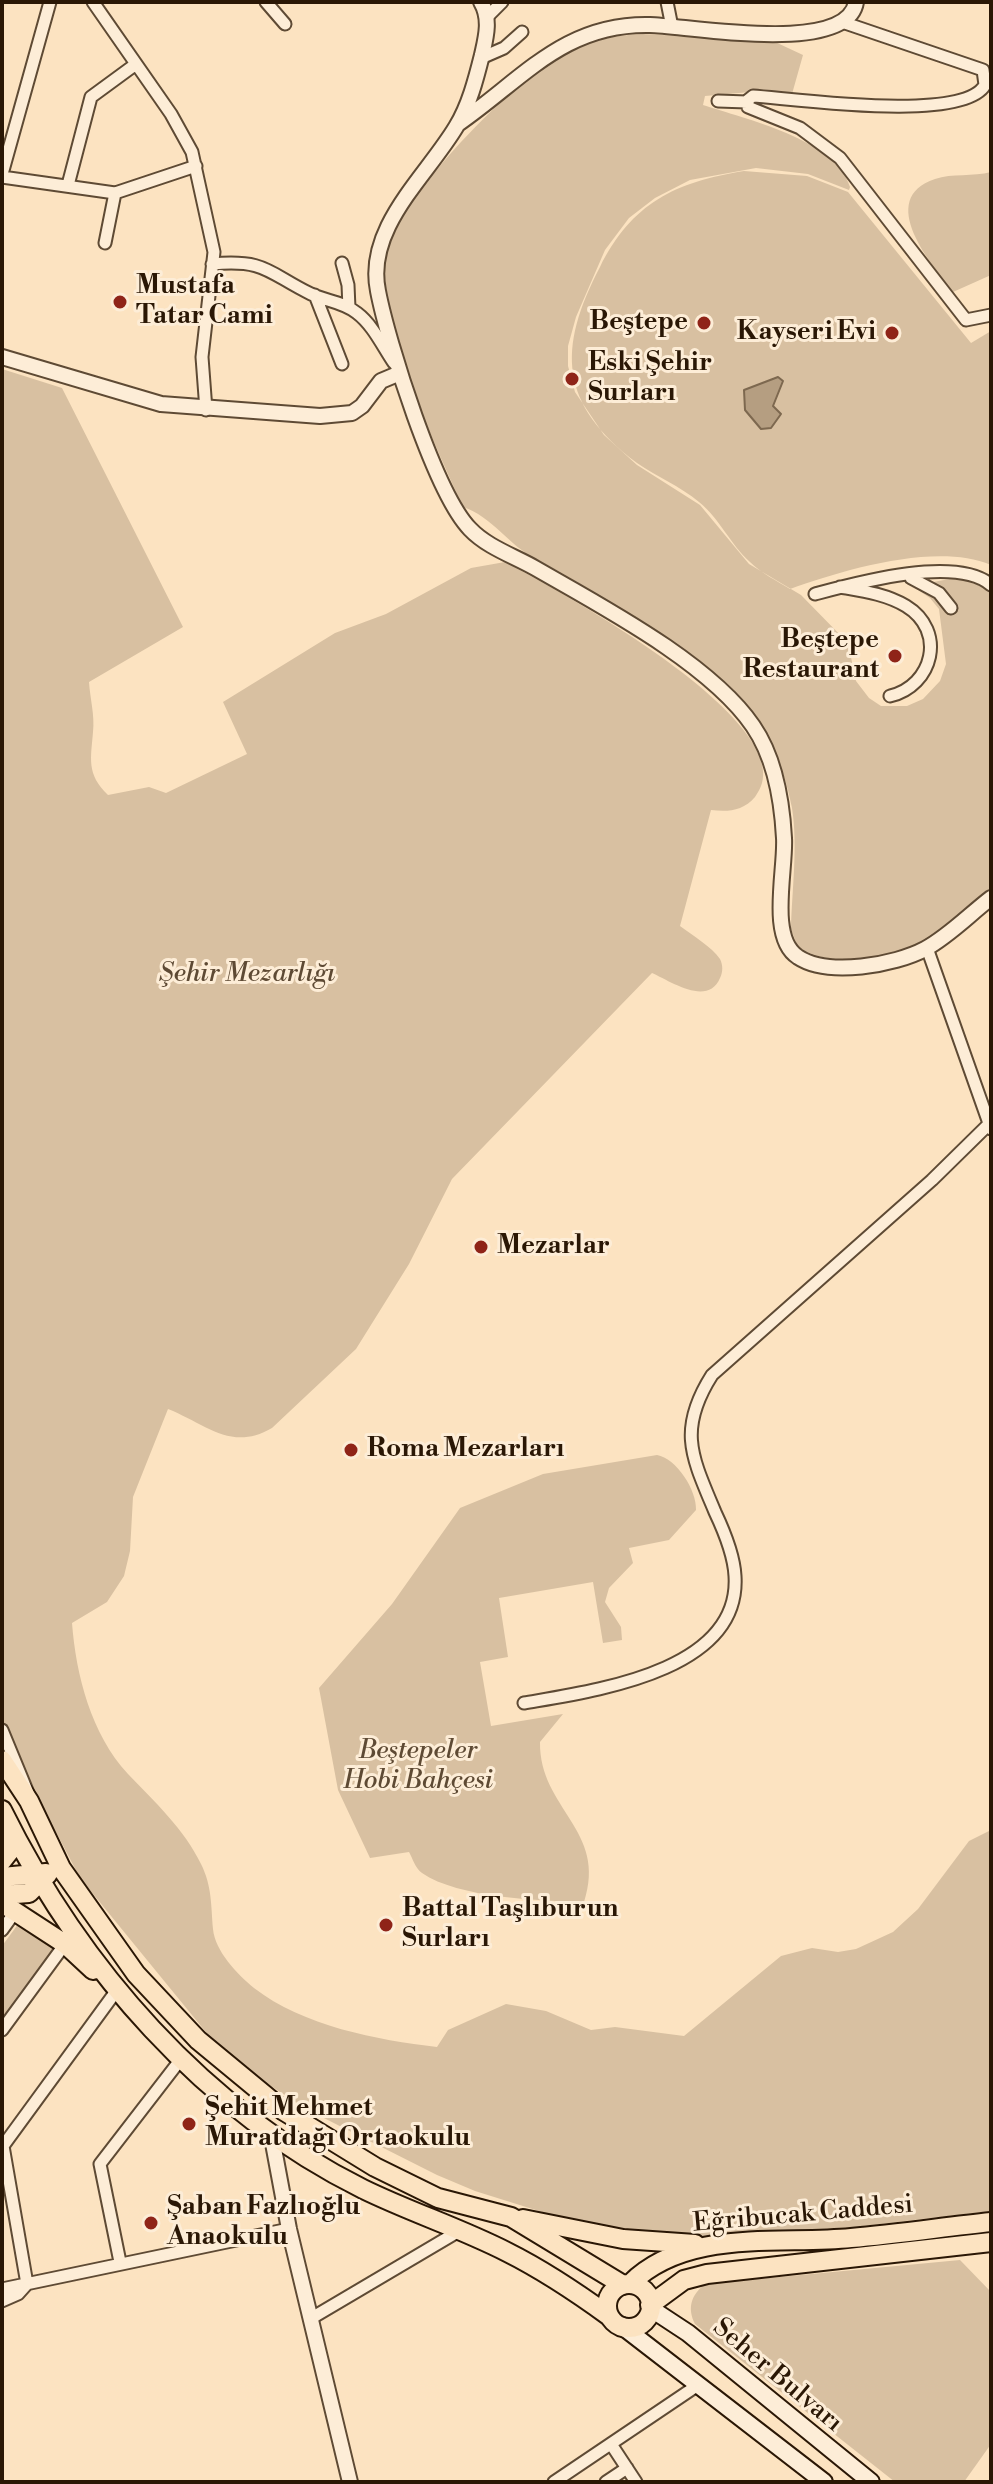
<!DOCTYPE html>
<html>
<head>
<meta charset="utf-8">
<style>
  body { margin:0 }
  #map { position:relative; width:993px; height:2484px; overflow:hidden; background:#fce3c1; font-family:"Libre Bodoni",serif }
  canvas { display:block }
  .frame { position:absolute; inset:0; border:4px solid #2a1705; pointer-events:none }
</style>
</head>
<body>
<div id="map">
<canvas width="993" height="2484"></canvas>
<div class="frame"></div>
</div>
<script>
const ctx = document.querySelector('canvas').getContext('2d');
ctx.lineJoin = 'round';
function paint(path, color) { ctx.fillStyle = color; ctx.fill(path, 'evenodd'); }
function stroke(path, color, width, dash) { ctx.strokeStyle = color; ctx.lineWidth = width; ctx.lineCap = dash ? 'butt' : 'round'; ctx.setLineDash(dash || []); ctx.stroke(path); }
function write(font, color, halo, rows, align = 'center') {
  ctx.font = font + ' "Libre Bodoni",serif'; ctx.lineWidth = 6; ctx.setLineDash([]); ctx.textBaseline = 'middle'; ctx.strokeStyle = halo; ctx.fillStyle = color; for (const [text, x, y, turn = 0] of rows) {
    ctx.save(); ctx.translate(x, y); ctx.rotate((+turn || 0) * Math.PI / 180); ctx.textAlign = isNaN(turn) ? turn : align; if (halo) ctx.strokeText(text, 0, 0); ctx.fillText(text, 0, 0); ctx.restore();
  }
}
const green = new Path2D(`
  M643 34 773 41 803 55 792 94 750 92 705 96 703 105C745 119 836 139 850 187L849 190 808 174 756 168 690 180 655 198 629 218 605 250 576 317 568 346V366L575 392 604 435 637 465 700 505 749 564 801 595 848 643 856 681 869 698 881 706H907L923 699 940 681 946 664 939 609 930 598 912 586 960 577 991 591V890C966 907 942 929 916 944 887 959 823 969 797 945L791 929C792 890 798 846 792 808 776 715 710 665 635 618 603 597 570 577 536 559 508 545 493 517 463 507 436 447 387 342 385 277 385 260 388 246 395 230 421 177 523 69 578 46 599 38 620 35 643 34Z
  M744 171 807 176 848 192 971 343 991 331V565C936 542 844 570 790 589 777 581 761 573 750 562 730 544 720 519 699 502 680 486 657 477 637 463 559 404 557 349 600 267 632 203 675 182 744 171Z
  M991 172V275L953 292C932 265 875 199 935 179 952 173 973 177 991 172Z
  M2 369 62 388 183 627 89 682C90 698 95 716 93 732 91 758 86 774 108 795L149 787 166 793 247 754 223 702 335 633 386 614 471 568 505 562C552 587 814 728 755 797 743 811 728 812 711 810L680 926C692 935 712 947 720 959 723 965 723 972 720 978 708 1007 670 981 652 973L452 1179 409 1264 356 1349 272 1428C231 1452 206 1424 168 1409L133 1497 130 1551 124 1576 107 1602 72 1623C76 1675 91 1734 128 1774 155 1802 184 1829 201 1864 212 1886 211 1905 213 1929 215 1951 237 1974 254 1988 303 2026 377 2040 437 2047L448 2030 506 2004 546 2011 591 2030 615 2027 684 2036 781 1956 812 1948 838 1952 856 1949 893 1932 918 1909 969 1841 991 1830V2211L743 2240 627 2231 558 2217 475 2191 437 2175 304 2108 250 2072 214 2042 80 1878 2 1729Z
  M657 1455C676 1458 697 1490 696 1510L669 1540 629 1548 633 1563 609 1588 605 1602 621 1627 622 1640 603 1643 593 1582 499 1598 508 1657 480 1662 491 1726 563 1714 540 1742C539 1809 608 1830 584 1902 541 1901 458 1898 422 1873 415 1868 413 1859 409 1852L370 1858 338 1790 319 1688 392 1604 460 1508 543 1474Z
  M27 1912 62 1938 2 2020V1946Z
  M960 2260 991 2292V2444L964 2482H895L695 2324C687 2308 691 2295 705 2284Z`);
const water = new Path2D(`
  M778 377 783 381 773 406 781 414 771 428 761 429 745 410 744 390Z`);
const minor = new Path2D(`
  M93 2 171 114 192 152 214 252 202 357 206 410
  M266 2 285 24
  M667 2 672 27
  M487 17 502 2
  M845 23 983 70 985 85C963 123 796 99 753 96L748 100V107L800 128 840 158 966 320 991 315
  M481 58 504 48 522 32
  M718 101 747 102
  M2 174 50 2
  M2 177 115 193 196 166
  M68 185 91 97 136 64
  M105 243 115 193
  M342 263 348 285 349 308
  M212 264C266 259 268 273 311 294 326 301 344 302 357 313 373 325 383 347 394 363
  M315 295 342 364
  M911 578 939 593 951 608
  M840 587C863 591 886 594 906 606 947 631 933 686 890 696
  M815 594C856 583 956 555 991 585
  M927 948 991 1129
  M524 1703C593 1691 741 1672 735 1576 734 1555 724 1531 715 1512 692 1457 677 1430 712 1375L932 1180 989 1124
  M2 1730 28 1793
  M2 1930 15 1912
  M2 2030 65 1944
  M120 2262 100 2164 181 2059
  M2 2289 289 2229
  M2 2301 18 2294 27 2284 3 2146 117 1990
  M310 2319 459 2231
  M611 2444 636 2482
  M554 2482 698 2385
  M606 2482 627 2468`);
const tertiary = new Path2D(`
  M481 2C491 19 486 37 482 55 476 79 469 106 456 127 426 177 365 228 378 291 388 343 435 493 470 529 487 547 514 556 535 568 601 606 710 663 753 726 775 758 782 800 784 838 786 869 768 938 798 957 828 977 895 965 925 949 949 936 970 914 991 898
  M458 124C523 79 564 23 650 25 690 26 847 56 856 2
  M2 357 161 404 320 416 352 413 362 406 381 381 400 373
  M272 2138 289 2229 350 2482`);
const secondary = new Path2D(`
  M650 2308 688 2333 871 2482
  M622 2326 824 2482`);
const primary = new Path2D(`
  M2 1760 29 1801 61 1868 136 1974 198 2040 284 2111 375 2167 438 2198 511 2217 623 2285
  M2 1810C80 1968 204 2110 363 2189 410 2212 460 2228 507 2252 543 2270 576 2292 609 2316
  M2 1861 13 1847 12 1831
  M2 1877 46 1873
  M2 1895 29 1893 48 1874
  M2 1903 65 1944 93 1970
  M523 2219 623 2239 695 2244
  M630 2284C686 2228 779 2245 851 2238 898 2234 944 2227 991 2222
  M607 2306a22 22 0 1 1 44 0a22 22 0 1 1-44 0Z
  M650 2305 684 2280 707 2274 991 2242`);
const markers = [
  [120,302,8,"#8f2418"],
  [704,323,8,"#8f2418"],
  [892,333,8,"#8f2418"],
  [572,379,8,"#8f2418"],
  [895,656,8,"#8f2418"],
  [481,1247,8,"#8f2418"],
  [351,1450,8,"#8f2418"],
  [386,1925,8,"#8f2418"],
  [189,2124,8,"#8f2418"],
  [151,2223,8,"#8f2418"]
];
const poiNames = [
  ["Mustafa",136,287],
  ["Tatar Cami",136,317],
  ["Beştepe",688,323,"right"],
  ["Kayseri Evi",876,333,"right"],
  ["Eski Şehir",588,364],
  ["Surları",588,394],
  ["Beştepe",879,641,"right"],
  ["Restaurant",879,671,"right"],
  ["Mezarlar",497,1247],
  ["Roma Mezarları",367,1450],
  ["Battal Taşlıburun",402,1910],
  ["Surları",402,1940],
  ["Şehit Mehmet",205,2109],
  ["Muratdağı Ortaokulu",205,2139],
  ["Şaban Fazlıoğlu",167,2208],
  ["Anaokulu",167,2238]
];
const parkNames = [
  ["Şehir Mezarlığı",247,975],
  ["Beştepeler",418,1752],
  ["Hobi Bahçesi",418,1782]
];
const streetNames = [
  ["Eğribucak Caddesi",803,2215,-5],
  ["Seher Bulvarı",777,2376,40]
];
paint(green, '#d8c0a1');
paint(water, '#b59e81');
stroke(water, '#7d684f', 2);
stroke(minor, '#5e4a34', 15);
stroke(tertiary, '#5e4a34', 18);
stroke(secondary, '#2a1705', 20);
stroke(primary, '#2a1705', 22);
stroke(minor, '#fdedd7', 11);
stroke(tertiary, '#fdedd7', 14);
stroke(secondary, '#fdedd7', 16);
stroke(primary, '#fce3c1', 18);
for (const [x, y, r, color] of markers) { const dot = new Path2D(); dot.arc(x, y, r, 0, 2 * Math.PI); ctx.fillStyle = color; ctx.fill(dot); stroke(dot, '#fdedd7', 3); }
write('bold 26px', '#2a1705', '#fdedd7', poiNames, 'left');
write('italic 26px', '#5e4a34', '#fdedd7', parkNames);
write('26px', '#2a1705', '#fdedd7', streetNames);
</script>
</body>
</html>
